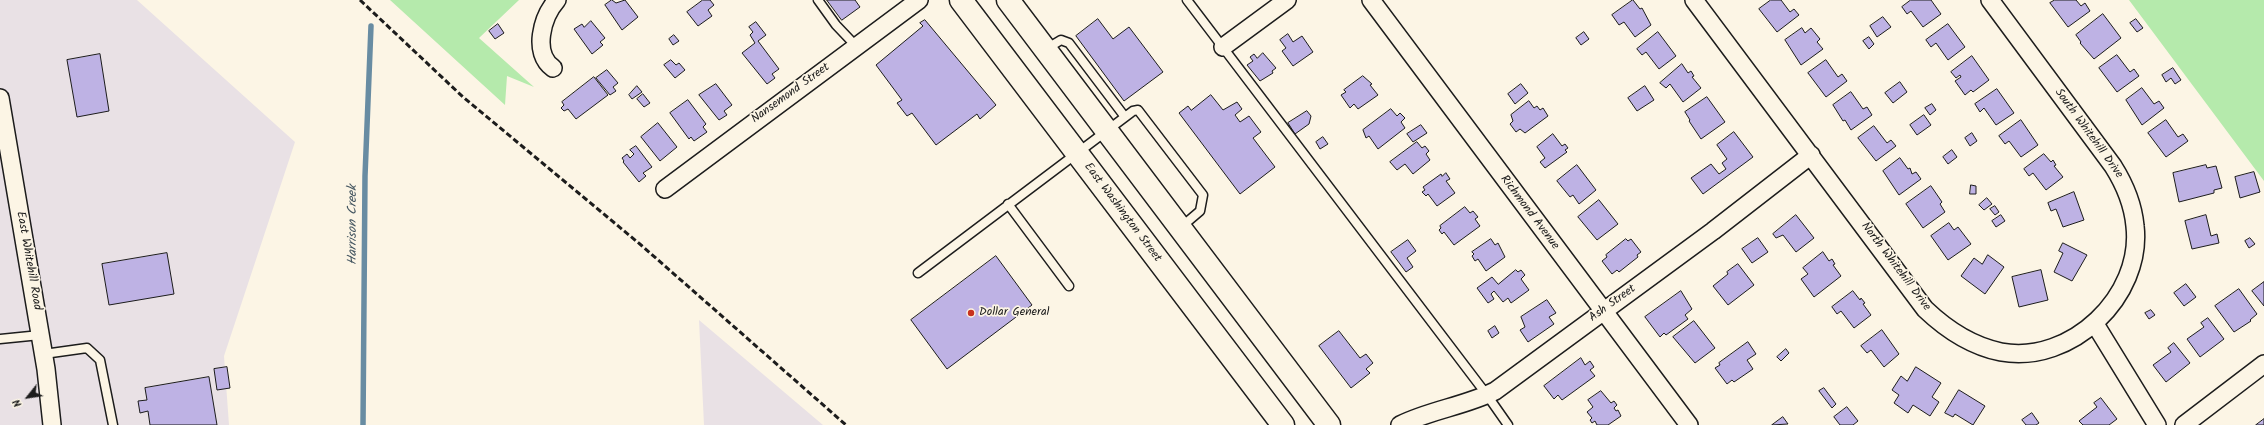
<!DOCTYPE html>
<html>
<head>
<meta charset="utf-8">
<style>
  body { margin:0 }
  #map { position:relative; width:2264px; height:425px; overflow:hidden; background:#fcf5e5; font-family:Kalam,sans-serif }
  canvas { display:block }
  .north { position:absolute; left:8px; top:377px; width:40px; height:40px; -webkit-text-stroke:3px #fcf5e5; paint-order:stroke; rotate:240deg; font-size:11px; font-weight:700; line-height:16px; text-align:center; color:#1c1c1c }
  .north::after { content:''; display:block; margin:auto; width:14px; height:18px; background:#1c1c1c; clip-path:polygon(50% 0,100% 100%,50% 72%,0 100%) }
</style>
</head>
<body>
<div id="map">
<canvas width="2264" height="425"></canvas>
<div class="north">N</div>
</div>
<script>
const ctx = document.querySelector('canvas').getContext('2d');
ctx.lineJoin = 'round';
function paint(path, color) { ctx.fillStyle = color; ctx.fill(path, 'evenodd'); }
function stroke(path, color, width, dash) { ctx.strokeStyle = color; ctx.lineWidth = width; ctx.lineCap = dash ? 'butt' : 'round'; ctx.setLineDash(dash || []); ctx.stroke(path); }
function write(font, color, halo, rows, align = 'center') {
  ctx.font = font + ' Kalam,sans-serif'; ctx.lineWidth = 3.5; ctx.setLineDash([]); ctx.textBaseline = 'middle'; ctx.strokeStyle = halo; ctx.fillStyle = color; for (const [text, x, y, turn = 0] of rows) {
    ctx.save(); ctx.translate(x, y); ctx.rotate((+turn || 0) * Math.PI / 180); ctx.textAlign = isNaN(turn) ? turn : align; if (halo) ctx.strokeText(text, 0, 0); ctx.fillText(text, 0, 0); ctx.restore();
  }
}
const built = new Path2D(`
  M0 0H137L295 142 224 356 229 425H0Z
  M699 320 823 425H704Z`);
const green = new Path2D(`
  M390 0H519L479 38 534 87 507 76 505 105Z
  M2129 0H2264V181Z`);
const stream = new Path2D(`
  M363 425 365 176 371 26`);
const building = new Path2D(`
  M612 0 616 3 625 0 638 17 622 30 605 5Z
  M703 0H710L714 5 708 10 712 16 698 26 687 12Z
  M827 0H855L860 7 842 20Z
  M1633 0 1640 9 1642 8 1651 25 1635 37 1624 22 1619 25 1612 15Z
  M1771 0H1781L1790 12 1794 9 1799 15 1777 32 1759 9Z
  M1911 0H1931L1941 14 1923 27 1911 11 1907 14 1902 7Z
  M2055 0H2076L2081 6 2085 3 2090 11 2068 27 2050 3Z
  M2103 14 2121 38 2094 59 2080 43 2081 42 2076 35Z
  M1883 17 1891 27 1877 37 1870 26Z
  M1098 19 1113 39 1129 27 1163 72 1124 101 1076 36Z
  M2136 19 2143 28 2137 32 2130 23Z
  M925 20 996 105 980 119 977 114 936 145 912 113 907 116 897 103 902 100 876 65 923 26 920 23Z
  M591 21 605 38 600 42 603 45 592 54 574 29 582 24 584 27Z
  M756 22 766 35 758 41 779 69 772 74 775 78 767 84 742 53 755 43 750 35 753 32 749 27Z
  M498 24 504 33 495 39 489 31Z
  M1948 24 1965 47 1948 60 1936 43 1931 47 1926 40Z
  M1802 28 1805 33 1811 28 1820 39 1817 42 1823 49 1801 65 1785 40Z
  M1584 32 1589 39 1581 45 1576 38Z
  M1658 32 1676 56 1659 69 1646 52 1642 55 1637 49Z
  M1288 34 1293 42 1302 36 1313 52 1293 66 1282 51 1286 48 1280 40Z
  M674 35 679 41 673 45 669 39Z
  M1869 37 1874 44 1869 49 1863 41Z
  M1263 53 1276 68 1272 71 1273 73 1260 81 1247 65 1253 61 1250 57 1254 54 1257 58Z
  M100 54 109 111 77 117 67 60Z
  M2117 55 2130 72 2134 69 2139 76 2117 92 2099 68Z
  M1972 56 1989 80 1973 92 1971 90 1965 95 1955 81 1961 77 1960 75 1956 78 1951 72Z
  M671 60 676 65 679 63 685 70 675 78 664 65Z
  M1826 60 1838 77 1842 74 1847 81 1826 97 1808 73Z
  M1682 64 1688 73 1691 71 1694 76 1692 77 1701 88 1683 102 1670 84 1666 88 1660 83Z
  M2173 68 2181 80 2175 84 2171 78 2166 82 2162 75Z
  M607 70 618 83 613 87 616 91 610 95 596 78Z
  M1363 76 1372 84 1370 85 1378 95 1358 109 1354 104 1350 108 1341 95 1346 92 1344 90Z
  M594 77 608 95 576 119 568 109 564 111 561 108 564 105 562 102Z
  M1900 82 1907 92 1893 103 1885 93Z
  M716 84 732 105 724 111 727 115 719 120 699 95Z
  M1521 84 1528 93 1515 104 1508 94Z
  M637 86 642 92 632 99 629 95Z
  M1645 86 1654 100 1637 111 1628 98Z
  M2142 88 2154 104 2159 101 2164 108 2142 125 2126 100Z
  M1997 89 2014 113 1996 125 1984 108 1980 112 1975 104Z
  M1851 92 1863 109 1867 107 1872 115 1851 130 1845 120 1843 121 1833 105Z
  M643 94 650 103 644 107 637 99Z
  M1211 95 1223 110 1237 102 1242 109 1235 115 1240 122 1249 116 1261 132 1253 138 1275 167 1240 194 1179 113 1188 106 1191 110Z
  M1707 97 1725 122 1701 139 1689 121 1690 120 1685 112Z
  M688 100 706 124 703 127 707 132 694 141 691 137 689 139 670 113Z
  M1529 101 1534 108 1537 106 1540 110 1543 108 1548 116 1525 133 1520 129 1516 132 1510 124 1513 121 1511 115Z
  M1932 104 1936 110 1930 115 1925 108Z
  M1391 109 1397 116 1400 113 1405 118 1401 122 1405 128 1378 149 1369 136 1366 138 1363 130Z
  M1307 111 1311 116 1309 124 1295 134 1288 123Z
  M1924 115 1931 125 1917 135 1910 125Z
  M2021 120 2038 145 2021 157 2009 141 2005 144 1999 136Z
  M2166 120 2178 137 2183 134 2188 141 2166 157 2148 133Z
  M658 123 677 147 660 161 641 137Z
  M1421 125 1427 133 1413 142 1407 134Z
  M1874 126 1887 143 1891 140 1896 146 1876 161 1858 138Z
  M1734 132 1753 157 1703 194 1691 178 1711 164 1719 174 1726 169 1722 163 1727 159 1717 145Z
  M1972 133 1977 141 1970 146 1965 138Z
  M1553 134 1562 146 1565 144 1568 148 1565 150 1567 152 1545 168 1540 162 1545 158 1537 147Z
  M1323 137 1328 144 1320 149 1316 142Z
  M1417 142 1422 148 1425 146 1429 151 1426 154 1430 160 1413 174 1405 164 1397 170 1390 162Z
  M636 146 652 167 643 173 646 176 639 182 623 162 624 161 622 158 627 154 630 158 634 154 630 150Z
  M1952 150 1957 157 1948 164 1943 157Z
  M2044 154 2051 162 2053 160 2056 165 2054 166 2063 177 2046 190 2033 173 2029 176 2024 169Z
  M1900 158 1908 169 1910 168 1912 174 1916 172 1921 179 1899 195 1883 171Z
  M1577 165 1596 190 1579 204 1573 195 1570 197 1557 181Z
  M2206 165 2207 168 2216 166 2222 188 2214 190V193L2179 202 2173 173Z
  M2254 172 2260 192 2240 198 2235 177Z
  M1446 173 1450 179 1446 181 1455 193 1437 206 1428 194 1426 196 1422 192 1425 190 1423 187 1441 174 1442 176Z
  M1971 185 1976 186V194H1970Z
  M1931 186 1942 202 1940 204 1945 212 1923 228 1906 204Z
  M2074 192 2084 220 2063 227 2056 209 2051 211 2048 203Z
  M1987 198 1992 204 1984 210 1979 205Z
  M1599 200 1618 224 1597 240 1578 217Z
  M1995 206 1999 212 1995 215 1990 209Z
  M1465 207 1470 213 1473 211 1478 217 1475 219 1480 226 1454 245 1444 232 1442 234 1439 230 1441 228 1440 226Z
  M1796 215 1814 238 1796 252 1783 235 1776 238 1773 234Z
  M2001 215 2005 221 1996 227 1992 221Z
  M2206 215 2211 236 2217 234 2219 243 2192 249 2185 221Z
  M1949 223 1954 230 1958 227 1971 244 1948 260 1931 236Z
  M1758 238 1768 252 1752 263 1742 249Z
  M2250 238 2255 244 2249 248 2245 241Z
  M1491 239 1495 245 1498 243 1505 257 1486 271 1478 259 1475 261 1472 256 1474 254 1472 252Z
  M1626 239 1628 241 1631 239 1641 252 1637 255 1638 257 1619 272 1617 270 1612 274 1602 261 1607 257 1606 255Z
  M1408 240 1416 251 1407 258 1413 267 1406 272 1391 252Z
  M2063 243 2087 255 2072 281 2054 272 2063 253 2059 251Z
  M1823 252 1829 261 1832 259 1835 264 1833 265 1841 276 1814 297 1801 279 1808 274 1803 268Z
  M167 253 174 294 109 305 102 264Z
  M1988 255 2004 267 1985 294 1961 276 1974 258 1982 264Z
  M996 256 1032 305 947 369 911 320Z
  M1738 264 1754 285 1728 305 1713 286 1728 274 1727 272Z
  M1516 270 1518 272 1521 270 1525 275 1521 279 1529 290 1511 303 1508 298 1503 302 1494 291 1491 294 1494 299 1488 303 1477 288 1492 277 1498 284Z
  M2041 270 2048 300 2019 307 2012 277Z
  M2264 282V306L2252 291Z
  M2186 284 2196 297 2184 306 2174 293Z
  M2239 289 2257 314 2250 320 2251 321 2234 332 2215 306Z
  M1681 291 1692 309 1685 315 1688 319 1666 335 1664 333 1660 337 1645 317Z
  M1853 291 1860 300 1861 298 1865 303 1863 304 1871 315 1854 328 1841 311 1837 314 1832 307Z
  M1547 300 1556 313 1549 317 1554 324 1528 342 1520 330 1525 327 1521 317Z
  M2151 310 2155 315 2149 319 2145 313Z
  M2208 318 2224 339 2200 357 2187 339 2204 327 2201 323Z
  M1694 321 1715 348 1695 363 1673 337Z
  M1495 326 1499 333 1492 338 1488 331Z
  M1882 330 1899 354 1884 367 1871 350 1867 353 1861 346Z
  M1339 331 1360 358 1366 354 1373 363 1366 369 1370 373 1351 388 1319 346Z
  M1748 342 1756 354 1747 360 1753 369 1734 382 1732 380 1727 384 1715 368 1720 365 1719 363Z
  M2174 343 2190 363 2166 382 2153 365 2171 352 2168 348Z
  M1786 349 1789 353 1781 361 1777 357Z
  M1581 358 1585 365 1590 361 1594 367 1590 370 1595 376 1562 400 1558 395 1554 399 1544 386Z
  M227 367 230 388 217 390 214 369Z
  M1916 367 1941 383 1932 397 1939 402 1930 416 1913 405 1908 413 1894 403 1899 395 1892 390 1901 376 1907 381Z
  M209 377 217 425H150L148 411 140 413 138 401 147 400 145 388Z
  M1824 388 1836 404 1832 408 1819 391Z
  M1959 390 1985 406 1973 425 1955 414 1953 417 1945 413Z
  M1601 391 1611 403 1614 401 1617 405 1614 408 1616 411 1618 410 1621 416 1608 425H1597L1595 421 1592 423 1590 420 1592 418 1587 412 1593 407 1588 400Z
  M2101 398 2117 419 2109 425H2083L2079 421 2097 407 2094 403Z
  M1847 407 1858 421 1853 425H1840L1834 417Z
  M2032 413 2039 423 2036 425H2026L2022 420Z
  M1783 417 1788 424 1772 425Z
  M2264 419V425H2256Z`);
const service = new Path2D(`
  M818 0 836 25 856 46
  M1187 0 1487 395 1508 425
  M1046 49 1061 40 1069 43 1125 117
  M1008 204 1069 286
  M918 273 1133 111 1138 110 1203 195 1200 211 1180 228
  M0 339 40 335
  M44 354 87 348 100 360 113 425`);
const minor = new Path2D(`
  M1371 0 1689 425
  M1694 0 1925 309C1947 330 1971 346 2001 352 2071 365 2143 296 2135 226 2133 204 2125 185 2113 166L1990 0
  M1223 47 1287 0
  M553 68C532 53 542 17 557 0
  M0 98 46 369 52 425
  M665 189 919 0
  M2095 324 2157 425
  M1400 425C1430 410 1465 406 1495 391L1713 231 1811 155
  M2184 425 2264 364`);
const trunk = new Path2D(`
  M961 0 1283 425
  M1008 0 1329 425`);
const rail = new Path2D(`
  M360 0 463 97 641 245 846 425`);
const markers = [
  [971,313,4,"#c8321e"]
];
const streetNames = [
  ["Nansemond Street",791,94,-36],
  ["South Whitehill Drive",2088,134,54],
  ["East Washington Street",1122,213,53],
  ["Richmond Avenue",1529,213,53],
  ["East Whitehill Road",28,261,80],
  ["North Whitehill Drive",1895,267,53],
  ["Ash Street",1613,304,-36]
];
const poiNames = [
  ["Dollar General",979,313]
];
const waterNames = [
  ["Harrison Creek",354,225,-90]
];
paint(built, '#e9e1e5');
paint(green, '#b5eaac');
stroke(stream, '#688ca2', 5.5);
paint(building, '#beb2e4');
stroke(building, '#1c1c1c', 1);
stroke(service, '#1c1c1c', 11);
stroke(minor, '#1c1c1c', 20);
stroke(trunk, '#1c1c1c', 25);
stroke(service, '#fcf5e5', 8);
stroke(minor, '#fcf5e5', 17);
stroke(trunk, '#fcf5e5', 22);
stroke(rail, '#1c1c1c', 3, [6, 3]);
for (const [x, y, r, color] of markers) { const dot = new Path2D(); dot.arc(x, y, r, 0, 2 * Math.PI); ctx.fillStyle = color; ctx.fill(dot); stroke(dot, '#fcf5e5', 1.5); }
write('12px', '#1c1c1c', '#fcf5e5', streetNames);
write('12px', '#1c1c1c', '#fcf5e5', poiNames, 'left');
write('italic 13px', '#42545f', '#fcf5e5', waterNames);
</script>
</body>
</html>
